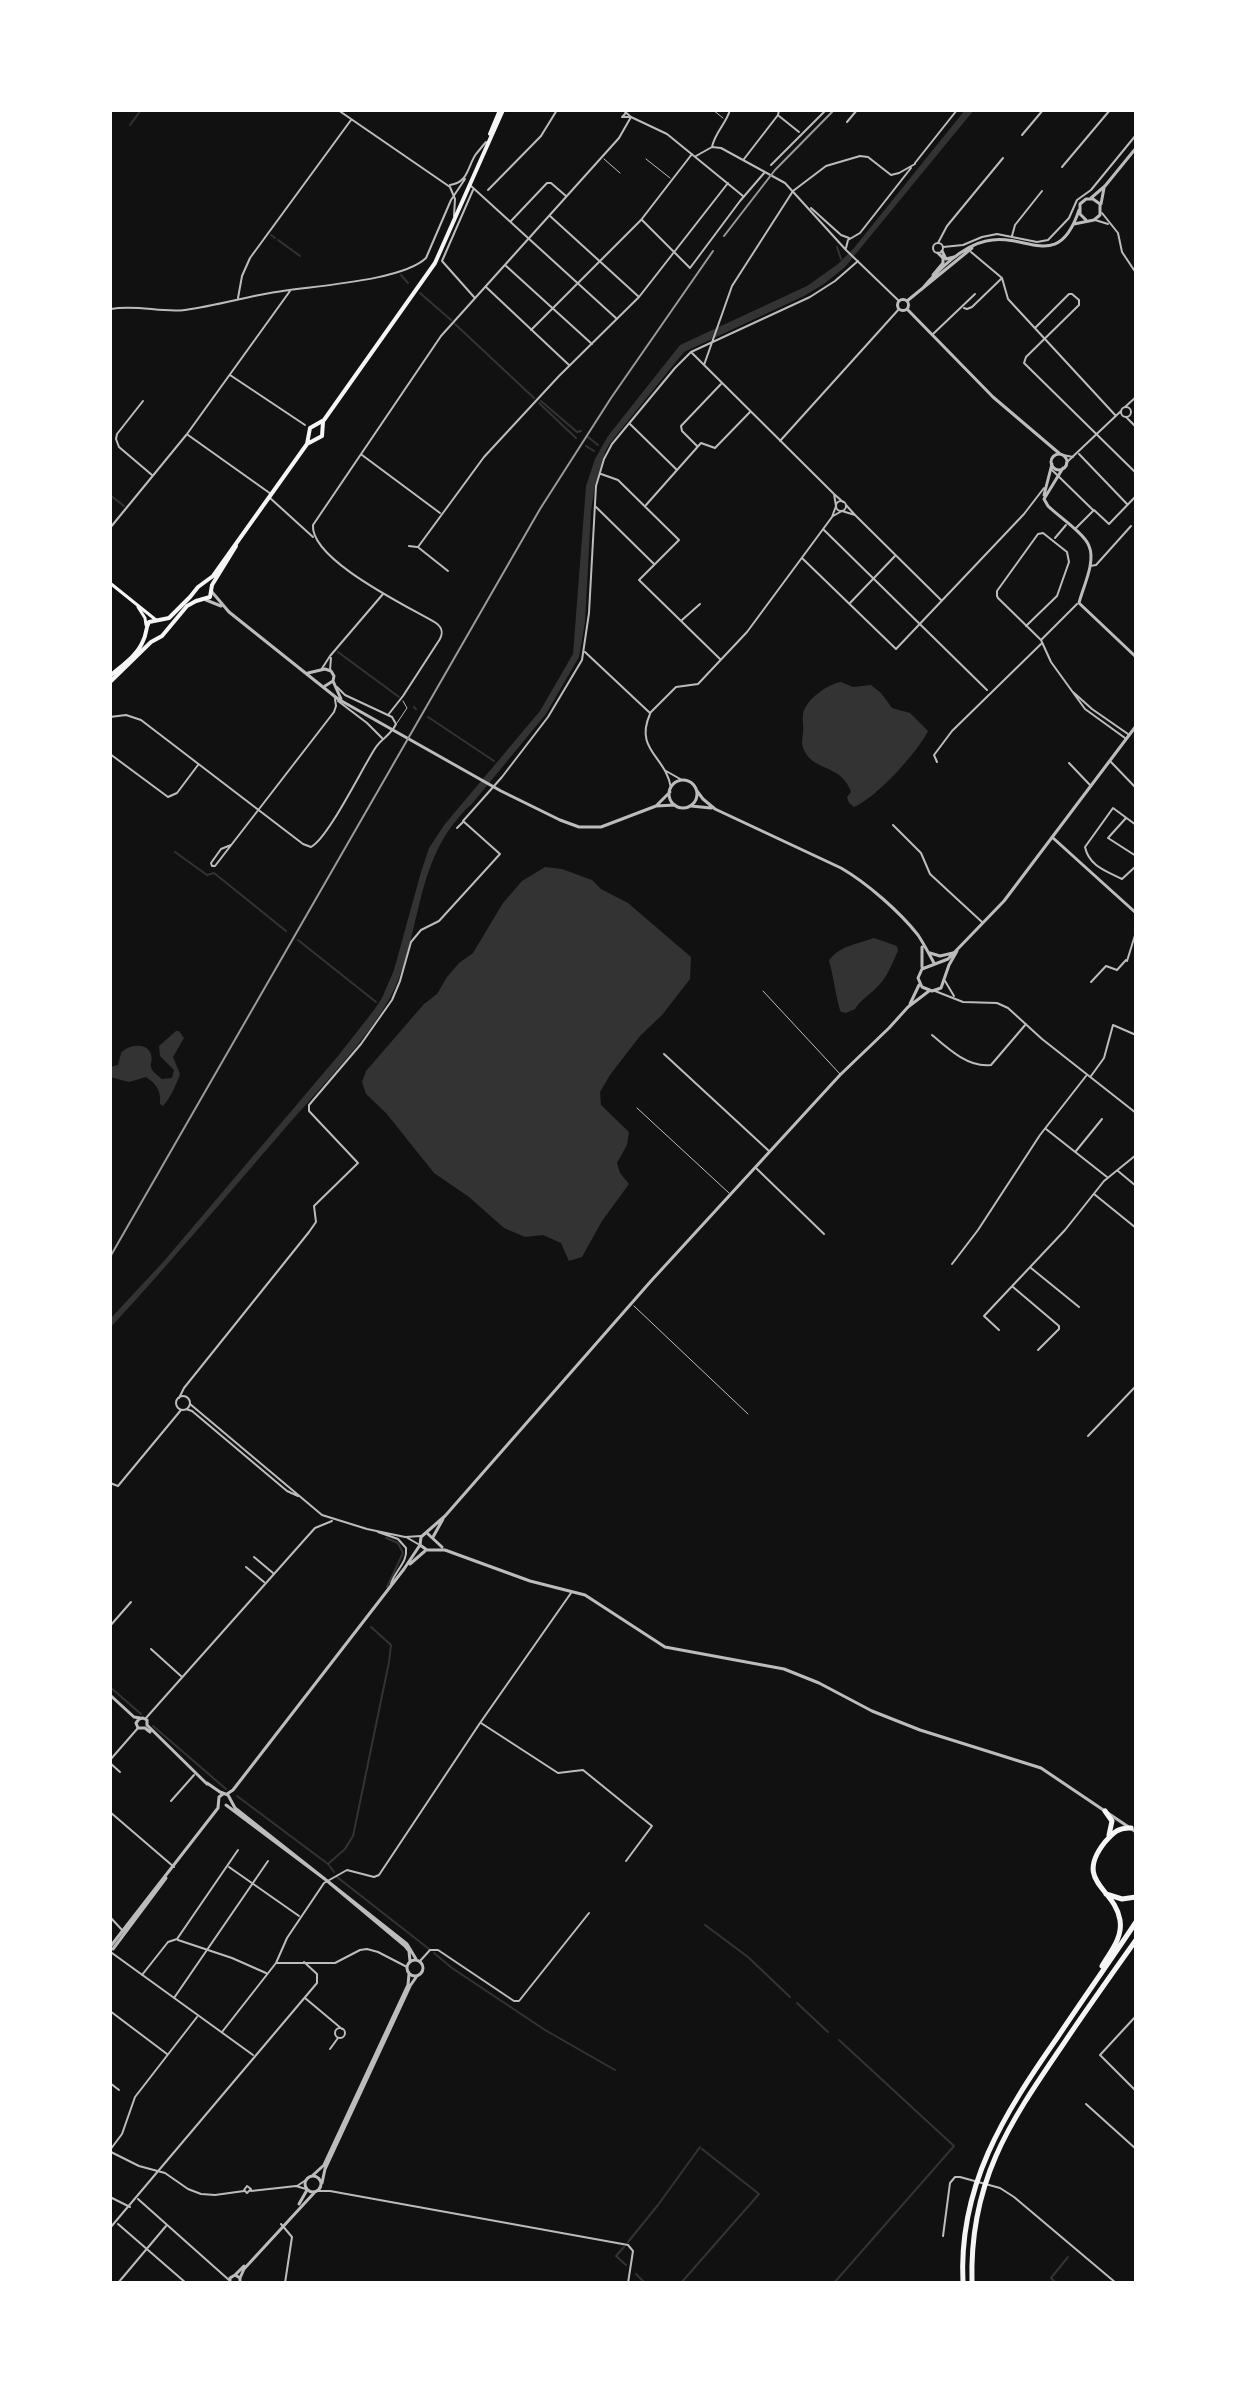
<!DOCTYPE html>
<html>
<head>
<meta charset="utf-8">
<style>
  body { margin:0 }
  #map { position:relative; width:1246px; height:2393px; overflow:hidden; background:#111; font-family:"Fira Sans",sans-serif }
  canvas { display:block }
  .frame { position:absolute; inset:0; border:112px solid #fff; pointer-events:none }
</style>
</head>
<body>
<div id="map">
<canvas width="1246" height="2393"></canvas>
<div class="frame"></div>
</div>
<script>
const ctx = document.querySelector('canvas').getContext('2d');
ctx.lineJoin = 'round';
function paint(path, color) { ctx.fillStyle = color; ctx.fill(path, 'evenodd'); }
function stroke(path, color, width, dash) { ctx.strokeStyle = color; ctx.lineWidth = width; ctx.lineCap = dash ? 'butt' : 'round'; ctx.setLineDash(dash || []); ctx.stroke(path); }
const water = new Path2D(`
  M965 110H974L845 267 824 284 804 296 684 352 610 443 605 452 595 485 591 511 585 622 579 657 546 714 471 805C463 811 458 819 451 827 414 878 419 944 390 998 366 1041 319 1089 287 1126 228 1194 171 1262 110 1328V1319L164 1261 338 1056 374 1010 382 998 394 970 421 872 429 848 445 824 540 711 573 654 586 486 595 459 608 436 680 345 807 286 838 264 854 248Z
  M841 682 853 687 871 685 881 693 892 708 910 713 928 731C917 753 876 798 854 807L849 803 847 797 851 792C842 765 815 771 805 752 801 745 802 740 803 733 804 727 802 720 803 714 806 699 828 684 841 682Z
  M545 867 562 869 592 880 601 889 628 903 691 957 690 979 662 1015 640 1036 610 1075 600 1092 601 1105 629 1132 627 1145 617 1163 620 1173 629 1184 602 1221 582 1257 569 1261 561 1243 543 1235 525 1237 504 1228 469 1197 434 1173 386 1113 366 1094 362 1082 366 1071 424 1004 437 994 447 977 459 963 473 953 503 903 522 881Z
  M874 938 897 946 898 951C892 963 888 976 879 985 871 994 861 999 855 1009L846 1013 841 1012C837 1005 833 973 829 961 838 946 858 944 874 938Z
  M176 1031H179L184 1038 173 1057 180 1074C177 1083 170 1099 163 1106L160 1104C161 1091 157 1084 146 1077L129 1082 110 1077V1067L118 1065C118 1064 121 1054 121 1053 127 1045 145 1042 150 1052 156 1065 142 1064 162 1079L172 1078 174 1070 160 1056 159 1046Z`);
const stream = new Path2D(`
  M130 125 141 110
  M271 235 275 238
  M278 240 300 256
  M837 247 841 259
  M401 275 408 283
  M420 293 451 320
  M455 324 534 398
  M541 401 577 432 581 431
  M539 403 576 438
  M588 437 598 445
  M586 446 594 451
  M110 495 124 506
  M338 652 399 697
  M414 707 416 709
  M428 717 494 761
  M175 852 207 875 214 873 286 931
  M298 940 376 1002
  M386 1538 398 1543 403 1553 387 1587
  M110 1687 141 1714
  M153 1726 226 1789
  M237 1796 328 1864 334 1872
  M328 1864 345 1849 353 1836 389 1662 391 1645 371 1627
  M337 1877 429 1949
  M705 1925 748 1957 790 1997
  M434 1953 452 1968 545 2030 615 2070
  M797 2003 828 2032
  M628 2242 658 2205 700 2147
  M624 2247 616 2256 626 2265
  M636 2274 645 2283
  M681 2283 759 2194 702 2149
  M834 2283 954 2146 839 2040
  M1056 2283 1051 2278 1068 2257`);
const service = new Path2D(`
  M713 110 723 118
  M604 159 620 173
  M646 159 670 178
  M397 723 407 708 403 701
  M763 991 840 1074
  M637 1108 729 1193
  M634 1306 748 1414`);
const pedestrian = new Path2D(`
  M626 113 622 117H631
  M1127 961 1136 932
  M1091 982 1106 966 1117 970 1126 960
  M110 1483 118 1486 181 1410`);
const minor = new Path2D(`
  M338 110 450 187 455 199 454 216
  M623 110 631 117 667 134 743 196
  M779 116 799 132
  M847 122 857 110
  M1022 135 1043 110
  M712 147 721 148 785 183 846 250 899 301
  M696 156 712 147C715 132 726 124 730 110
  M744 159 778 115 779 110
  M915 163 957 110
  M771 165 826 110
  M1062 167 1110 110
  M450 185C469 182 467 167 476 154 477 153 485 143 486 142
  M471 186 617 319
  M473 190 442 261 474 297
  M488 190 541 136 557 110
  M811 208 841 235 849 238
  M1102 213 1118 233 1122 252 1136 273
  M550 216 639 297
  M642 220 690 268 740 201 765 172
  M1095 220 1108 224
  M511 221 547 183H551L566 196
  M1012 236 1015 225 1042 191
  M933 248a5 5 0 1 1 10 0a5 5 0 1 1-10 0Z
  M938 243 947 226 1003 158
  M943 247 963 245 982 237 997 234 1037 242 1048 240 1069 218 1077 200 1091 190 1136 135
  M846 248 848 240 860 233 911 168
  M971 252 1002 278 1008 299 1116 416
  M505 265 592 344
  M486 287 569 365
  M238 298 242 276 250 258 351 120
  M964 308 967 309 972 307 1001 279
  M111 309C136 304 161 313 185 310 214 306 242 298 270 293 307 286 401 282 426 258L451 200 465 179
  M1035 328 1069 294H1072L1079 300V305L1026 357 1024 363 1136 473
  M531 330 641 220 692 154
  M933 334 975 294
  M692 353 834 494
  M704 365 732 286 793 191 826 166 860 156 868 157 891 175 899 173 915 164
  M230 375 305 425
  M143 401 117 434 116 439 119 447 152 475
  M1121 412a5 5 0 1 1 10 0a5 5 0 1 1-10 0Z
  M1125 407 1136 397
  M1127 418 1136 427
  M630 424 677 470
  M188 435 271 494
  M780 441 899 309
  M697 446 682 431 681 426 721 384
  M1079 454 1127 504
  M362 455 440 513
  M1063 455 1073 457
  M1066 463 1121 411
  M1052 470 1093 510
  M601 474 618 480 679 540 639 580 720 659
  M270 498 313 537
  M836 506a5 5 0 1 1 10 0a5 5 0 1 1-10 0Z
  M646 505 701 443 715 448 750 412
  M596 507 654 564
  M855 515 941 600
  M833 516 842 511 855 515 846 505
  M110 528 187 434 290 291
  M1075 529 1094 510 1109 524 1136 496
  M824 530 987 690
  M1055 538 1066 525
  M409 546 417 547
  M418 547 484 457 559 376 639 297 728 183
  M419 548 448 571
  M803 559 896 649 1024 514 1044 488
  M1090 566 1096 565 1131 526
  M850 603 895 556
  M682 620 700 604
  M1026 626 1057 596 1069 562 1067 552 1043 533 1038 534 997 591V596L998 598 1041 640 1051 662 1085 709 1125 738
  M1042 639 1077 604
  M585 652 650 713 676 687 698 684 747 632 832 517 836 506 834 494 843 502
  M321 670 330 656 383 594
  M330 670 331 658
  M1073 692 1092 709 1128 734
  M338 701 367 723 382 738
  M650 714C634 750 666 756 671 788
  M388 715 403 696 438 642C443 635 444 629 436 623 409 607 310 560 313 525L441 336 619 138 631 117
  M110 717 126 715 141 720 303 844 311 847C329 837 362 768 376 747 382 738 391 735 396 724L392 717 345 695 337 687
  M110 754 168 797 177 793 198 765
  M1110 761 1136 788
  M937 762 934 755 952 731 1041 644
  M1069 763 1090 785
  M666 771 682 780
  M1126 818 1108 838 1136 856
  M893 825 921 853 930 874 982 922
  M1136 825 1113 808 1085 847C1089 866 1106 871 1122 879L1136 866
  M457 828 463 822
  M231 845 221 849 211 863 212 866H215L334 712 336 706 335 699
  M945 981 954 996
  M935 991 963 1002 997 1003 1008 1008 1042 1039 1136 1113
  M932 1035C948 1049 969 1068 991 1065L1026 1024
  M664 1054 769 1151
  M1091 1076 1104 1058 1113 1025 1136 1035
  M1046 1129 1107 1177
  M1076 1151 1102 1119
  M756 1168 824 1234
  M1118 1171 1136 1186
  M1094 1194 1136 1228
  M952 1264 978 1230 1040 1135 1086 1076
  M1031 1268 1079 1307
  M1013 1287 1059 1326V1329L1038 1350
  M999 1330 984 1316 1065 1230 1104 1181 1136 1155
  M176 1403a7 7 0 1 1 14 0a7 7 0 1 1-14 0Z
  M179 1398 184 1388 309 1232 316 1222 314 1206 358 1163 309 1111V1105L361 1044 392 1000 400 981 411 942 421 930 439 921 500 854 463 821 502 777 548 717 582 660 589 613 596 486 604 459 612 444 675 368 691 352 810 297 835 281 858 261
  M190 1404 322 1515 367 1529 405 1537 421 1536
  M186 1409 192 1411 287 1491 298 1496
  M1088 1436 1136 1386
  M378 1532 398 1539 406 1548C408 1563 395 1570 391 1584
  M406 1537 418 1544
  M254 1557 273 1573
  M246 1567 264 1582
  M110 1626 131 1602
  M151 1649 182 1677
  M146 1718 306 1538 315 1528 332 1521
  M481 1723 558 1773 583 1770 652 1826 626 1861
  M110 1760 138 1728
  M110 1763 120 1772
  M171 1801 194 1775
  M110 1812 174 1867
  M229 1867 299 1916
  M110 1917 123 1931
  M178 1940 232 1958 266 1973
  M112 1953 253 2055
  M420 1961 430 1950H438L514 2001H519L589 1913
  M276 1963H335L360 1950 367 1949 378 1952 407 1967
  M142 1975 168 1942 177 1939 238 1850
  M174 1998 268 1861
  M305 1998 342 2029
  M110 2011 167 2054
  M1136 2016 1100 2055 1136 2091
  M335 2033a5 5 0 1 1 10 0a5 5 0 1 1-10 0Z
  M222 2032 276 1963 287 1938 324 1883 347 1870 374 1877 379 1875 480 1723 571 1593
  M330 2049 338 2038
  M110 2083 119 2090
  M1086 2104 1136 2149
  M110 2150 122 2134 135 2097 197 2017
  M111 2152 139 2166 165 2173 188 2189 201 2194 215 2195 244 2191
  M247 2186 251 2189 247 2193 244 2190Z
  M297 2186 306 2180
  M251 2191 296 2186 306 2189
  M318 2191H330L628 2245 633 2251 628 2283
  M110 2197 130 2207
  M138 2199 229 2280
  M118 2224 186 2283
  M281 2224 292 2237 285 2283
  M110 2228 317 1983V1974L304 1962
  M943 2236 950 2183 955 2177H960L1000 2188 1014 2197 1116 2283
  M118 2283 166 2226`);
const tertiary = new Path2D(`
  M1091 198 1105 186 1136 148
  M1101 204 1104 188
  M1074 224 1094 220 1100 215V204L1093 199H1086L1080 204V214L1086 220
  M942 251 946 259 954 257
  M933 275 943 263V258L938 253
  M922 289C937 271 962 246 986 241 1025 231 1058 274 1079 210
  M897.5 305a5.5 5.5 0 1 1 11 0a5.5 5.5 0 1 1-11 0Z
  M907 301 972 248
  M907 309 993 397 1060 454
  M1051 462a8 8 0 1 1 16 0a8 8 0 1 1-16 0Z
  M1044 495 1052 464
  M1044 499 1048 506C1058 516 1085 534 1089 546 1096 562 1083 587 1079 603L1136 657
  M1044 499 1063 468
  M212 592 229 612 338 699 501 791 560 820 579 827H601L656 806 675 805
  M206 600 221 606
  M308 673 325 669 331 671 334 676 333 681 325 686
  M333 681 341 699
  M669 794a14 14 0 1 1 28 0a14 14 0 1 1-28 0Z
  M697 791 703 799 715 809 841 868C867 883 900 912 918 935 924 944 929 954 934 963
  M656 806 670 792
  M691 806 711 808
  M1052 837 1136 913
  M957 951 949 965 941 988 932 991 922 987 918 978 922 969 948 959 1004 901 1136 726
  M930 953 940 956 953 953
  M922 967V947
  M910 1004 919 985
  M428 1534 442 1547
  M433 1537 443 1519
  M420 1545 427 1550H445L530 1581 585 1595 665 1647 784 1669 819 1683 872 1711 920 1730 1041 1768 1136 1832
  M410 1564 425 1551
  M110 1695 134 1717 140 1718
  M136 1723 138 1728H145L150 1732
  M136 1723 139 1719 143 1718 147 1720V1725
  M147 1725 207 1784
  M207 1783 220 1792 228 1795 235 1808 407 1944 416 1959
  M227 1794 233 1790 404 1569 420 1545 421 1537 445 1516 651 1281 840 1075 889 1028 908 1007 929 991
  M226 1805 326 1880 405 1946 409 1951 410 1961
  M110 1947 218 1808 219 1797 223 1794
  M113 1949 166 1878
  M407 1968a8 8 0 1 1 16 0a8 8 0 1 1-16 0Z
  M305 2184a8 8 0 1 1 16 0a8 8 0 1 1-16 0Z
  M312 2176 324 2165 408 1985 409 1974
  M322 2183 325 2169 410 1986 417 1976
  M299 2204 307 2190
  M235 2275 244 2266
  M240 2278 244 2269 314 2193
  M230 2283V2278L235 2275 240 2278V2283`);
const secondary = new Path2D(`
  M110 583 156 620
  M138 607 145 618 146 625`);
const primary = new Path2D(`
  M490 134 500 110
  M307 444 310 428 324 420 435 263 503 110
  M110 676C121 666 137 656 143 641 147 634 145 629 149 622L169 618 190 597 198 587 213 576 307 444 322 436 323 422
  M110 682 151 642 162 636 187 606 196 601 210 597 212 585 236 546`);
const motorway = new Path2D(`
  M1105 1811 1112 1821 1109 1835
  M1106 1894 1122 1899 1136 1897
  M1102 1966C1110 1952 1123 1938 1120 1920 1115 1888 1073 1882 1105 1842 1113 1833 1118 1827 1131 1828
  M963 2283C958 2186 1004 2114 1057 2038 1083 1999 1110 1961 1136 1922
  M972 2283C969 2183 1008 2125 1062 2046 1086 2010 1111 1975 1136 1940`);
const rail = new Path2D(`
  M724 236 775 170 834 110
  M110 1257 540 509 611 398 713 251`);
paint(water, '#333');
stroke(stream, '#333', 2);
stroke(service, '#bcbcbc', 1);
stroke(pedestrian, '#bcbcbc', 2);
stroke(minor, '#bcbcbc', 2);
stroke(tertiary, '#bcbcbc', 3);
stroke(secondary, '#f5f5f5', 3);
stroke(primary, '#f5f5f5', 4);
stroke(motorway, '#f5f5f5', 5);
stroke(rail, '#9a9a9a', 2);
</script>
</body>
</html>
